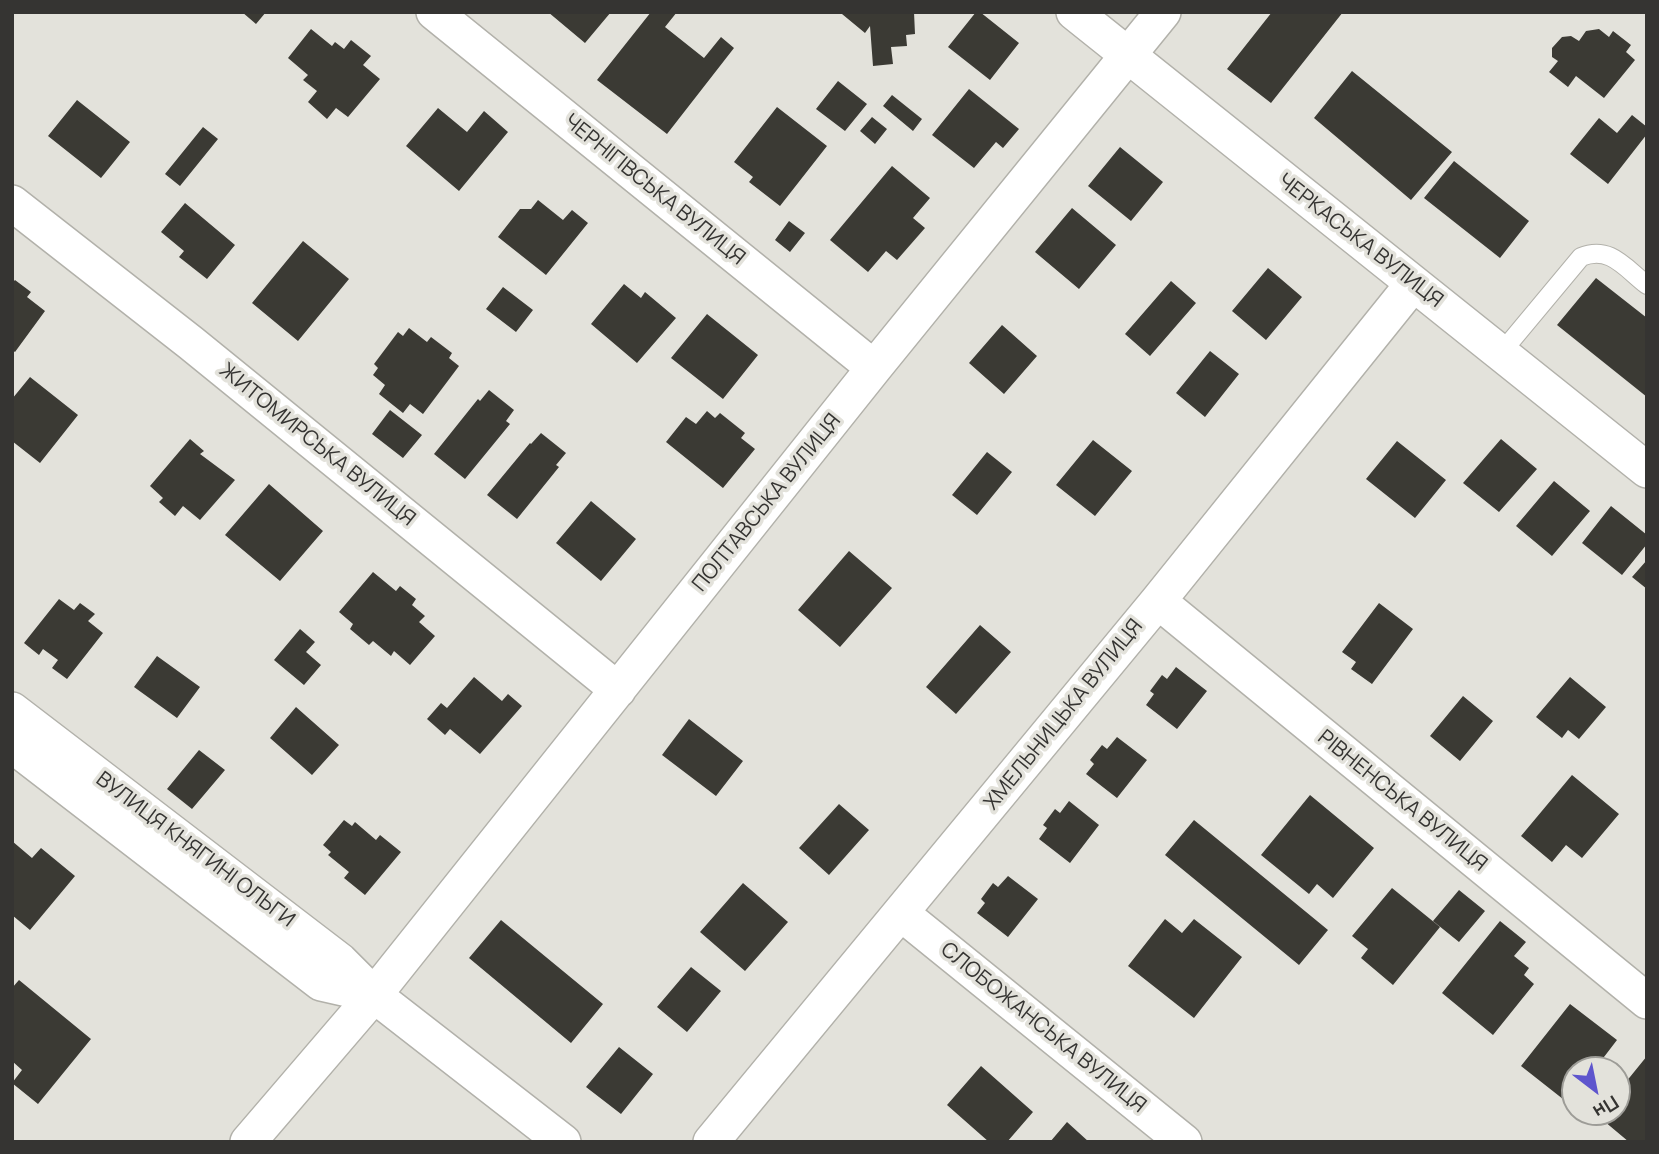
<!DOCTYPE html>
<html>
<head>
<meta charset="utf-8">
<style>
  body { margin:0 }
  #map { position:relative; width:1659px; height:1154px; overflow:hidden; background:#e3e2db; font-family:Manrope,sans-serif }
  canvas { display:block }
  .frame { position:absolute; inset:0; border:14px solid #353432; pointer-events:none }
  .north { position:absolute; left:1561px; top:1056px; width:70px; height:70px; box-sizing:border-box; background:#e3e2db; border:2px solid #9d9c97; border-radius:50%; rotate:148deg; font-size:19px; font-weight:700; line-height:28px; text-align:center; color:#353432 }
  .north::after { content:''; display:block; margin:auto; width:24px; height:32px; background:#5e55cd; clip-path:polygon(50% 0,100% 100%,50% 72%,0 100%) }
</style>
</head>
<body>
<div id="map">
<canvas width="1659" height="1154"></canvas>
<div class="frame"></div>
<div class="north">Пн</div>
</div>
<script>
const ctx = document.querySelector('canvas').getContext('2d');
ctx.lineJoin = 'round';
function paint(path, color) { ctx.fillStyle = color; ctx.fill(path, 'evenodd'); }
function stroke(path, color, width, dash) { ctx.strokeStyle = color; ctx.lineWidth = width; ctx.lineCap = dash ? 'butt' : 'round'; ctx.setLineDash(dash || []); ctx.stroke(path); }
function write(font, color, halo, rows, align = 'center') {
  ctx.font = font + ' Manrope,sans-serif'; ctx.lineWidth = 7; ctx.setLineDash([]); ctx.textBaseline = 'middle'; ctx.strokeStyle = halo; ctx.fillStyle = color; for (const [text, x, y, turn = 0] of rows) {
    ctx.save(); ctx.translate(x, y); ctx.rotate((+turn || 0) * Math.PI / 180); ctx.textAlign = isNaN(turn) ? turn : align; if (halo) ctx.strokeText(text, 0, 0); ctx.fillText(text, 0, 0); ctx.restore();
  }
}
const building = new Path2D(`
  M242 12H266L256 24Z
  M548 12H611L585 43Z
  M651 12H677L665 27 704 58 721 37 734 48 667 134 597 80Z
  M843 12H914L915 34 906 35 907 46 891 47 893 64 873 66 870 26 865 33 842 14Z
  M976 12H980L1019 43 990 80 948 47Z
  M1272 12H1343L1271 103 1227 69Z
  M311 29 332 46 335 42 344 49 351 40 371 56 363 65 380 79 348 117 336 108 327 119 308 102 317 91 303 80 308 75 288 58Z
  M1599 29 1609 37 1613 31 1631 45 1626 52 1635 60 1604 98 1576 76 1568 87 1549 72 1558 61 1552 57V48L1562 37 1571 36 1579 41 1586 31Z
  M1352 71 1452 152 1411 200 1314 118Z
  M838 81 867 104 845 131 816 109Z
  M969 89 1019 129 1003 148 996 142 974 168 932 135Z
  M892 95 922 119 913 131 883 106Z
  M77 100 130 142 101 178 48 136Z
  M777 107 827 146 780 206 749 182 753 177 734 162Z
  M438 108 467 132 484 111 508 132 459 191 406 146Z
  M1632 115 1647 127V134L1608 184 1570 154 1599 118 1617 133Z
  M872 117 887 129 875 144 860 131Z
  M203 127 218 139 180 186 165 174Z
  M1120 147 1163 182 1131 221 1088 186Z
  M1454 161 1529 221 1500 258 1424 198Z
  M892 166 930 198 913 218 925 228 897 260 886 251 868 272 830 240Z
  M538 200 563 220 572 210 588 223 546 275 498 237 520 209H531Z
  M185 203 235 245 207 279 179 257 184 251 161 232Z
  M1072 208 1116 245 1079 289 1035 252Z
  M789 221 805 233 790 252 775 240Z
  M303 241 349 279 298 341 252 303Z
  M1268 268 1302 297 1266 340 1232 311Z
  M1596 278 1647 318V397L1557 325Z
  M15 280 31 292 27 297 45 311 15 352 12 350V283Z
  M1171 281 1196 303 1150 356 1125 334Z
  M624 284 641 298 645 292 676 318 637 363 591 324Z
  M503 287 533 310 516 332 486 309Z
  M707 314 758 355 723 399 671 358Z
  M1002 325 1037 356 1004 394 969 363Z
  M409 328 427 342 431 337 452 353 449 358 459 366 423 414 410 404 403 413 379 394 385 385 373 375 378 368 374 364 398 332 403 336Z
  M1210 351 1239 374 1205 417 1176 393Z
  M30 377 78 415 40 463 12 441V399Z
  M489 390 514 410 506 421 510 424 465 479 434 454 478 399 480 401Z
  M390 410 422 435 403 458 372 434Z
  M707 411 715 418 720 413 745 433 741 438 755 449 723 488 666 442 686 417 696 424Z
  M541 433 566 453 556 465 559 467 517 519 487 495 530 443 531 444Z
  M190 439 204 451 200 454 235 480 200 520 183 506 175 516 159 502 163 498 150 486Z
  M1501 439 1537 469 1499 512 1463 483Z
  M1093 440 1132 471 1095 516 1056 485Z
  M1397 441 1446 480 1415 518 1366 479Z
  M987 452 1012 472 977 515 952 495Z
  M1554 481 1590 511 1552 556 1516 526Z
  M269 484 323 531 280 581 225 535Z
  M591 501 636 539 601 581 556 543Z
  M1611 506 1647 535V544L1622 575 1582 543Z
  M849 551 892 588 840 647 798 610Z
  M1647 560V589L1632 577Z
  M373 572 396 591 400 586 416 599 412 605 425 616 419 622 435 636 410 665 394 651 391 656 373 641 369 645 350 629 353 624 339 612Z
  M59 599 74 610 80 603 95 614 88 621 103 633 67 679 52 668 58 660 43 649 39 655 24 643Z
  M1379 603 1413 629 1372 684 1351 669 1356 662 1342 652Z
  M980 625 1011 652 956 714 926 687Z
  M300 629 315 642 306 652 321 665 304 685 274 660Z
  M157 656 200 687 177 718 134 687Z
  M1176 667 1207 691 1177 729 1146 705 1154 694 1150 691 1162 675 1167 679Z
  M474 677 502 701 508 694 522 706 480 754 450 729 445 735 427 719 441 703 447 708Z
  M1570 677 1606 707 1579 739 1568 730 1562 738 1536 717Z
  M1463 696 1493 721 1460 761 1430 736Z
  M296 707 339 745 312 775 270 738Z
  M689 719 743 761 716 796 662 755Z
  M1117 737 1147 760 1117 798 1086 774 1094 764 1090 760 1102 745 1107 749Z
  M199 750 225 770 192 809 167 789Z
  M1572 775 1619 814 1582 858 1566 845 1552 862 1521 836Z
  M1310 795 1374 848 1333 898 1317 884 1309 894 1261 855Z
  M1069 801 1099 825 1070 863 1039 839 1047 828 1043 825 1055 809 1060 813Z
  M839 804 869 830 829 875 799 848Z
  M344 820 352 826 355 822 376 840 380 835 401 852 365 895 344 878 349 872 328 855 331 852 323 845Z
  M1194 820 1328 930 1299 965 1165 855Z
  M12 841 32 858 41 848 75 876 30 930 12 915Z
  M1008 876 1038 899 1008 937 977 913 985 903 981 899 993 883 998 887Z
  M743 883 788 922 745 971 700 932Z
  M1392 888 1440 927 1393 985 1361 958 1368 949 1352 936Z
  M1459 890 1485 911 1459 942 1433 921Z
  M1165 919 1182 933 1194 919 1242 957 1194 1018 1128 966Z
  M501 920 603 1004 571 1043 469 958Z
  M1500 921 1526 942 1514 956 1529 968 1524 975 1534 984 1493 1035 1442 993Z
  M691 967 721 991 687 1032 657 1007Z
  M19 980 91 1039 38 1104 12 1083 22 1070 12 1061V988Z
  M1570 1004 1617 1040 1594 1070H1575V1094L1568 1103 1521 1066Z
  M619 1047 653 1074 621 1114 586 1087Z
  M1647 1056V1142H1629L1598 1116 1601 1112H1617V1093Z
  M981 1066 1033 1112 1007 1142H989L947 1105Z
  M1067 1122 1089 1142H1050Z`);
const service = new Path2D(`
  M1501 353 1581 257C1610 245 1625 268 1647 285`);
const minor = new Path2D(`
  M434 12 874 368
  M1074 12 1647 470
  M12 203 191 343 618 690
  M1158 601 1647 1001
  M12 710 340 961 374 995 563 1142
  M12 745 321 983 374 995
  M902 914 1184 1142
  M248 1142 374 995 874 368 1163 12
  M711 1142 1158 601 1413 284`);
const streetNames = [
  ["ЧЕРНІГІВСЬКА ВУЛИЦЯ",654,190,39],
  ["ЧЕРКАСЬКА ВУЛИЦЯ",1360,241,38],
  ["ЖИТОМИРСЬКА ВУЛИЦЯ",317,445,39],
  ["ПОЛТАВСЬКА ВУЛИЦЯ",767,503,-51],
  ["ХМЕЛЬНИЦЬКА ВУЛИЦЯ",1064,715,-51],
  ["РІВНЕНСЬКА ВУЛИЦЯ",1402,801,39],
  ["ВУЛИЦЯ КНЯГИНІ ОЛЬГИ",195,850,37],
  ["СЛОБОЖАНСЬКА ВУЛИЦЯ",1043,1028,39]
];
paint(building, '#3b3a34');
stroke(service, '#b2b1aa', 20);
stroke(minor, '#b2b1aa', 38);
stroke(service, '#fff', 18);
stroke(minor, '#fff', 35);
write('21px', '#353432', '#e3e2db', streetNames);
</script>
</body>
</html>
